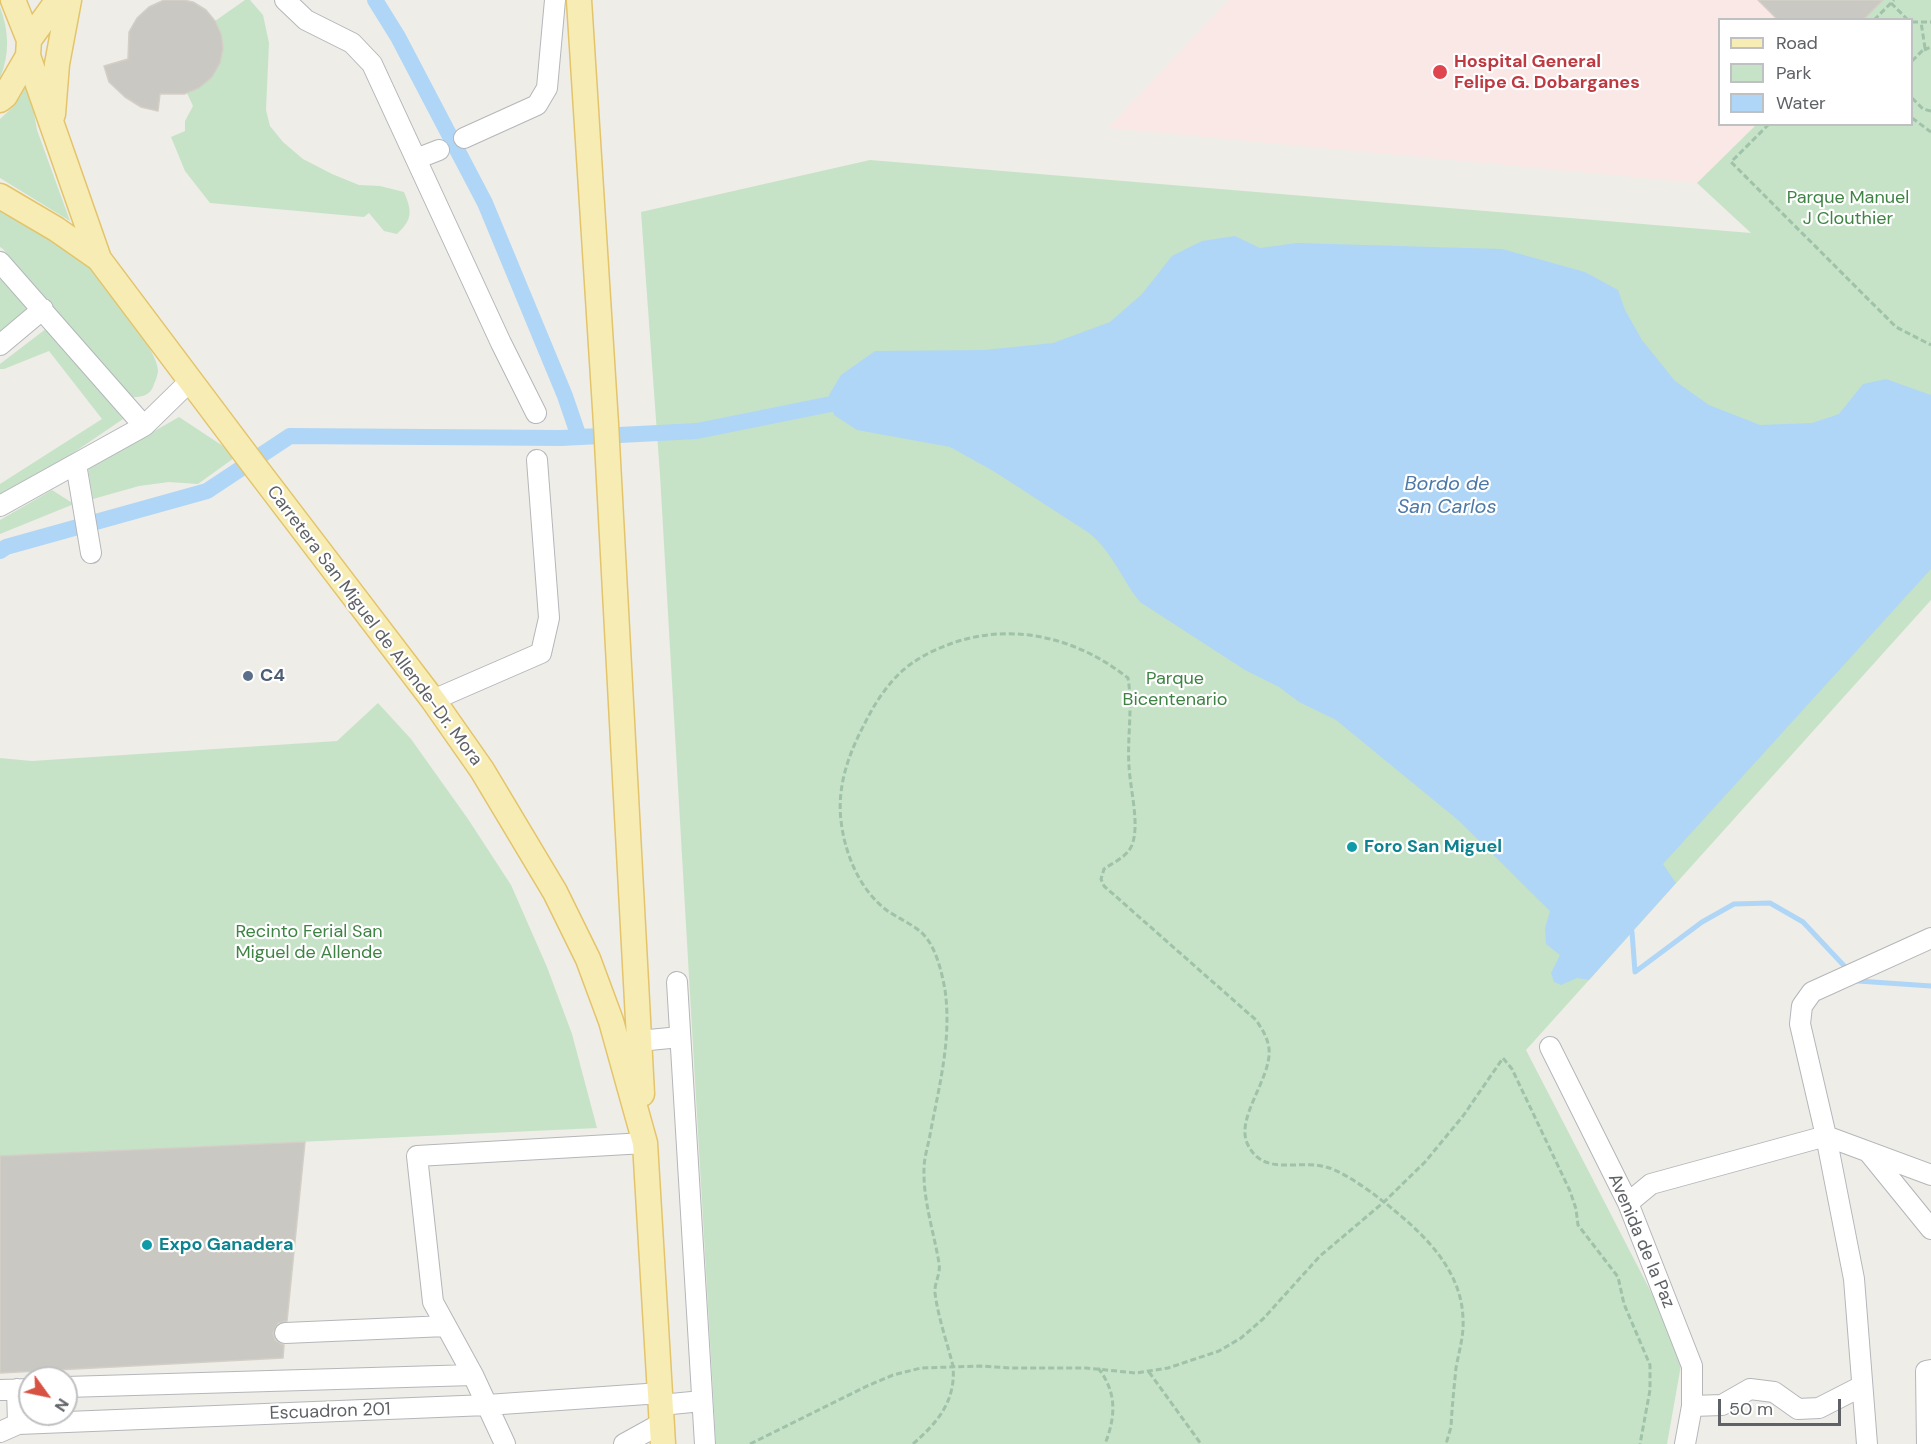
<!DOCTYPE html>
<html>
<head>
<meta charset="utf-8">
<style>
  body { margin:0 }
  #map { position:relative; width:1931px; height:1444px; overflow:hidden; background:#efede7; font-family:"DM Sans",sans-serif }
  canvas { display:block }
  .legend { position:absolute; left:1718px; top:18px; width:195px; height:108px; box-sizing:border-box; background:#fff; border:2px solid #bfc0c1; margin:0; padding:8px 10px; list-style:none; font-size:18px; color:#5e6165 }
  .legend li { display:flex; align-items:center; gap:12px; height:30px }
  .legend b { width:30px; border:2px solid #bfc0c1 }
  .north { position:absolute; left:18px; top:1366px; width:60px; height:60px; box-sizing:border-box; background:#fff; border:2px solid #bfc0c1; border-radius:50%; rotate:123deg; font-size:16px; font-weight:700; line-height:24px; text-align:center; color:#5e6165 }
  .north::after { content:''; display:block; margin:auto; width:21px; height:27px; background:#d85244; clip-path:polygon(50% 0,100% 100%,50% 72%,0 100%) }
  .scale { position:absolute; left:1718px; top:1399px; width:123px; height:27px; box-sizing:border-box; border:3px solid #5e6165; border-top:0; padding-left:8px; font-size:18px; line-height:21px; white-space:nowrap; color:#5e6165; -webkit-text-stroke:4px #fff; paint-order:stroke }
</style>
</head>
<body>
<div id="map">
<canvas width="1931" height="1444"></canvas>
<ul class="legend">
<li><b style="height:8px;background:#f7edb4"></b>Road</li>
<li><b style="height:16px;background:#c6e3c7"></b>Park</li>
<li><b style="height:16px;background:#afd6f6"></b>Water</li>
</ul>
<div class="north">N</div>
<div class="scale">50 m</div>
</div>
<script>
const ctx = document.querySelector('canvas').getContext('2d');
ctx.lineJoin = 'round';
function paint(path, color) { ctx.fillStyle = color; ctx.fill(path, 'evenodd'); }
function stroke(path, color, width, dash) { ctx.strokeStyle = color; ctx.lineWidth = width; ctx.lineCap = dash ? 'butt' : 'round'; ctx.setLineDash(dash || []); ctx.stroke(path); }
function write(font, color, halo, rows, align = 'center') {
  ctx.font = font + ' "DM Sans",sans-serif'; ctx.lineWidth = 4.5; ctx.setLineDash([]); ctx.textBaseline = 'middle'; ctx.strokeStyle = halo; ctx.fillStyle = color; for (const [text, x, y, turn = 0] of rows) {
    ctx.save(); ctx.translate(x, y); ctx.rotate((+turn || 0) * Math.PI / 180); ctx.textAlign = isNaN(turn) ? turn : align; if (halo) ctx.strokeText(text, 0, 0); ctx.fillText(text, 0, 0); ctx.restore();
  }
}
const medical = new Path2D(`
  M1229 0H1883L1863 19 1720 20V124L1756 125 1697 183 1108 128Z`);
const green = new Path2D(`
  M245 0H250L263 15 269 43 266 110 270 126 283 142 303 159 332 174 359 185 380 186 404 192C412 211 413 219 397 234L384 231 369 213 364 217 210 203 185 171 171 137 185 131V121L193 106 187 93C219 80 229 52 215 21Z
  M1883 0H1931V600L1526 1050 1683 1354 1667 1444H716L660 475 641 212 870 160 1751 233 1697 183 1756 125 1912 124V20L1863 19Z
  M0 7C9 31 10 54 0 78Z
  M25 88 30 90 37 130 70 221 0 178V119L15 105Z
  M0 206C21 218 45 228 65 241 85 255 158 347 158 370 158 374 156 380 154 384 151 396 140 398 129 397L3 249 0 247Z
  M0 274 28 307 27 312 0 332Z
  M47 328 123 419 57 464 0 497V484L102 419 49 351 4 369H0V364Z
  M179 417 226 448 234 458 198 484 169 482 139 486 93 499 88 469Z
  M52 490 74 504 0 534V520Z
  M378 703 411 739 468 819 511 885 547 967 572 1034 597 1128 0 1156V758L32 761 337 741Z`);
const water = new Path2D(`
  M1235 236 1260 248 1297 243 1502 249 1585 272 1618 290 1625 310 1642 340 1675 381 1709 405 1760 425 1812 423 1839 414 1863 384 1886 379 1931 395V569L1663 864 1676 883 1589 980 1577 978 1561 985 1554 982 1551 973 1560 955 1546 944 1545 928 1550 911 1458 820 1336 720 1299 702 1279 687 1245 670 1140 602C1122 580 1112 551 1089 533L995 472 950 447 857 430 834 415 829 395 841 375 875 351 984 350 1053 343 1110 322 1142 294 1172 256 1202 241Z`);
const stream = new Path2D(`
  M1632 932 1635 972 1702 922 1734 904 1770 903 1803 922 1849 971
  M1855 978 1858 981 1931 986`);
const canal = new Path2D(`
  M375 0 398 37 485 203 565 396 579 437
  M0 551 6 547 207 491 290 436 561 438 697 431 831 404`);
const building = new Path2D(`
  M164 0H183L193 2 206 10 215 21 221 34 223 48 220 63 212 77 199 88 184 94H160L158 111 141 107 125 97 109 82 104 66 128 59 129 32 137 18 149 7Z
  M1758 0H1883L1863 20H1778Z
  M305 1142 287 1321 278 1323 273 1333 275 1340 284 1345 283 1358 0 1373V1156Z`);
const path = new Path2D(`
  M1891 3 1908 20
  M1874 20 1894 0
  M1912 22H1931
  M1924 50 1931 47
  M1912 61 1925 48 1921 22
  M1912 98 1923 109 1931 111
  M1912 118 1931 132
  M1769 124 1731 162 1896 327 1931 345
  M1098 1368C1117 1392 1116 1416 1105 1444
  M1149 1372 1201 1444
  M750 1444 867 1386 893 1375 921 1368 980 1366 1010 1368H1086L1136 1373 1168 1368 1219 1351 1241 1338 1263 1319 1320 1256 1384 1202 1425 1162 1463 1116 1503 1058 1512 1069 1570 1191 1576 1209 1578 1225 1618 1277 1624 1304 1650 1365V1390L1640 1444
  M913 1444C938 1422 956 1401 953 1366 947 1342 938 1317 935 1293 934 1283 941 1274 939 1263 934 1233 923 1200 924 1169 924 1158 928 1146 930 1135 939 1086 952 1039 945 990 942 973 936 947 923 934 913 924 897 918 885 909 859 888 845 854 841 821 837 787 848 755 864 725 873 706 886 686 901 672 912 662 927 653 940 648 1004 620 1074 635 1128 678 1133 708 1127 737 1129 766 1130 789 1140 824 1132 845 1127 857 1114 862 1104 869L1101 879 1104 886 1256 1020C1262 1029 1268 1038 1269 1049 1272 1078 1234 1119 1248 1145 1264 1177 1298 1159 1326 1167 1344 1171 1380 1198 1395 1211 1428 1238 1462 1273 1463 1319 1464 1336 1459 1351 1456 1368 1454 1388 1452 1407 1451 1427L1446 1444`);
const minor = new Path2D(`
  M285 0 306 20 352 43 372 64 501 343 536 413
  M464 138 537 105 547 88 555 0
  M416 159 439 150
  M0 262 144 426
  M0 345 43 309
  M76 464 91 553
  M0 506 144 426 190 381
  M433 700 541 653 549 618 537 460
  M677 982 705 1444
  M639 1041 680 1037
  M1550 1047 1628 1203 1692 1366V1406L1685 1444
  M1870 1154 1931 1229
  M1628 1203 1651 1184 1826 1136 1931 1175
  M285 1333 446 1326
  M66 1387 473 1375
  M17 1389 18 1424
  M0 1390 30 1389
  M661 1405 702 1401
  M1692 1406 1722 1405 1750 1389 1774 1392 1798 1409 1819 1408 1862 1386
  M0 1432 18 1424 487 1405 661 1393
  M505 1444 473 1375 433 1302 417 1156 645 1143
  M624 1444 662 1423
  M1867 1444 1854 1279 1826 1136 1800 1024 1802 1006 1812 992 1931 938
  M1927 1444 1926 1371 1931 1370`);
const major = new Path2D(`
  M579 0 606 424 642 1094
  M29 40 58 0
  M28 56 99 259 256 468 433 700 482 770 555 892 588 959 611 1021 645 1143 663 1444
  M0 100 5 96 28 56 29 40 13 0
  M53 114 57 64 69 0
  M0 196 56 229 99 259`);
const markers = [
  [1440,72,8,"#e0444e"],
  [248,676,6,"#5c6f8a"],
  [1352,847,6,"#0f9aa8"],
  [147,1245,6,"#0f9aa8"]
];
const healthNames = [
  ["Hospital General",1454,62],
  ["Felipe G. Dobarganes",1454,83]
];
const parkNames = [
  ["Parque Manuel",1848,198],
  ["J Clouthier",1848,219],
  ["Parque",1175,679],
  ["Bicentenario",1175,700],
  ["Recinto Ferial San",309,932],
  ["Miguel de Allende",309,953]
];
const streetNames = [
  ["Carretera San Miguel de Allende-Dr. Mora",374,626,53],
  ["Avenida de la Paz",1641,1241,67],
  ["Escuadron 201",330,1412,-2]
];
const serviceNames = [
  ["C4",260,676]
];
const cultureNames = [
  ["Foro San Miguel",1364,847],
  ["Expo Ganadera",159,1245]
];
const waterNames = [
  ["Bordo de",1447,485],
  ["San Carlos",1447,508]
];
paint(medical, '#f9e8e5');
paint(green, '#c6e3c7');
paint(water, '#afd6f6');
stroke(stream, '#afd6f6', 5);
stroke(canal, '#afd6f6', 16);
paint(building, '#cac8c3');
stroke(building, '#d3cfc6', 1.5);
stroke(minor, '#b4b6ba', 22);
stroke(major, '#e3c46b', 27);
stroke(path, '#9fc2a9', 3, [6, 3]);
stroke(minor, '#fff', 20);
stroke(major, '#f7edb4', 24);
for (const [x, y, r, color] of markers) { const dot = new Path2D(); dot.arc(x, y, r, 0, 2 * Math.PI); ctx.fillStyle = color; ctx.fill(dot); stroke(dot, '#fff', 2); }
write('bold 18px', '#be3a42', '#fff', healthNames, 'left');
write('18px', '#3f8344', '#fff', parkNames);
write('18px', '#5e6165', '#fff', streetNames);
write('bold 18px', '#4e5e75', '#fff', serviceNames, 'left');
write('bold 18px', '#0d838f', '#fff', cultureNames, 'left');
write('italic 20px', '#4d78a7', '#fff', waterNames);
</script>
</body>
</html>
